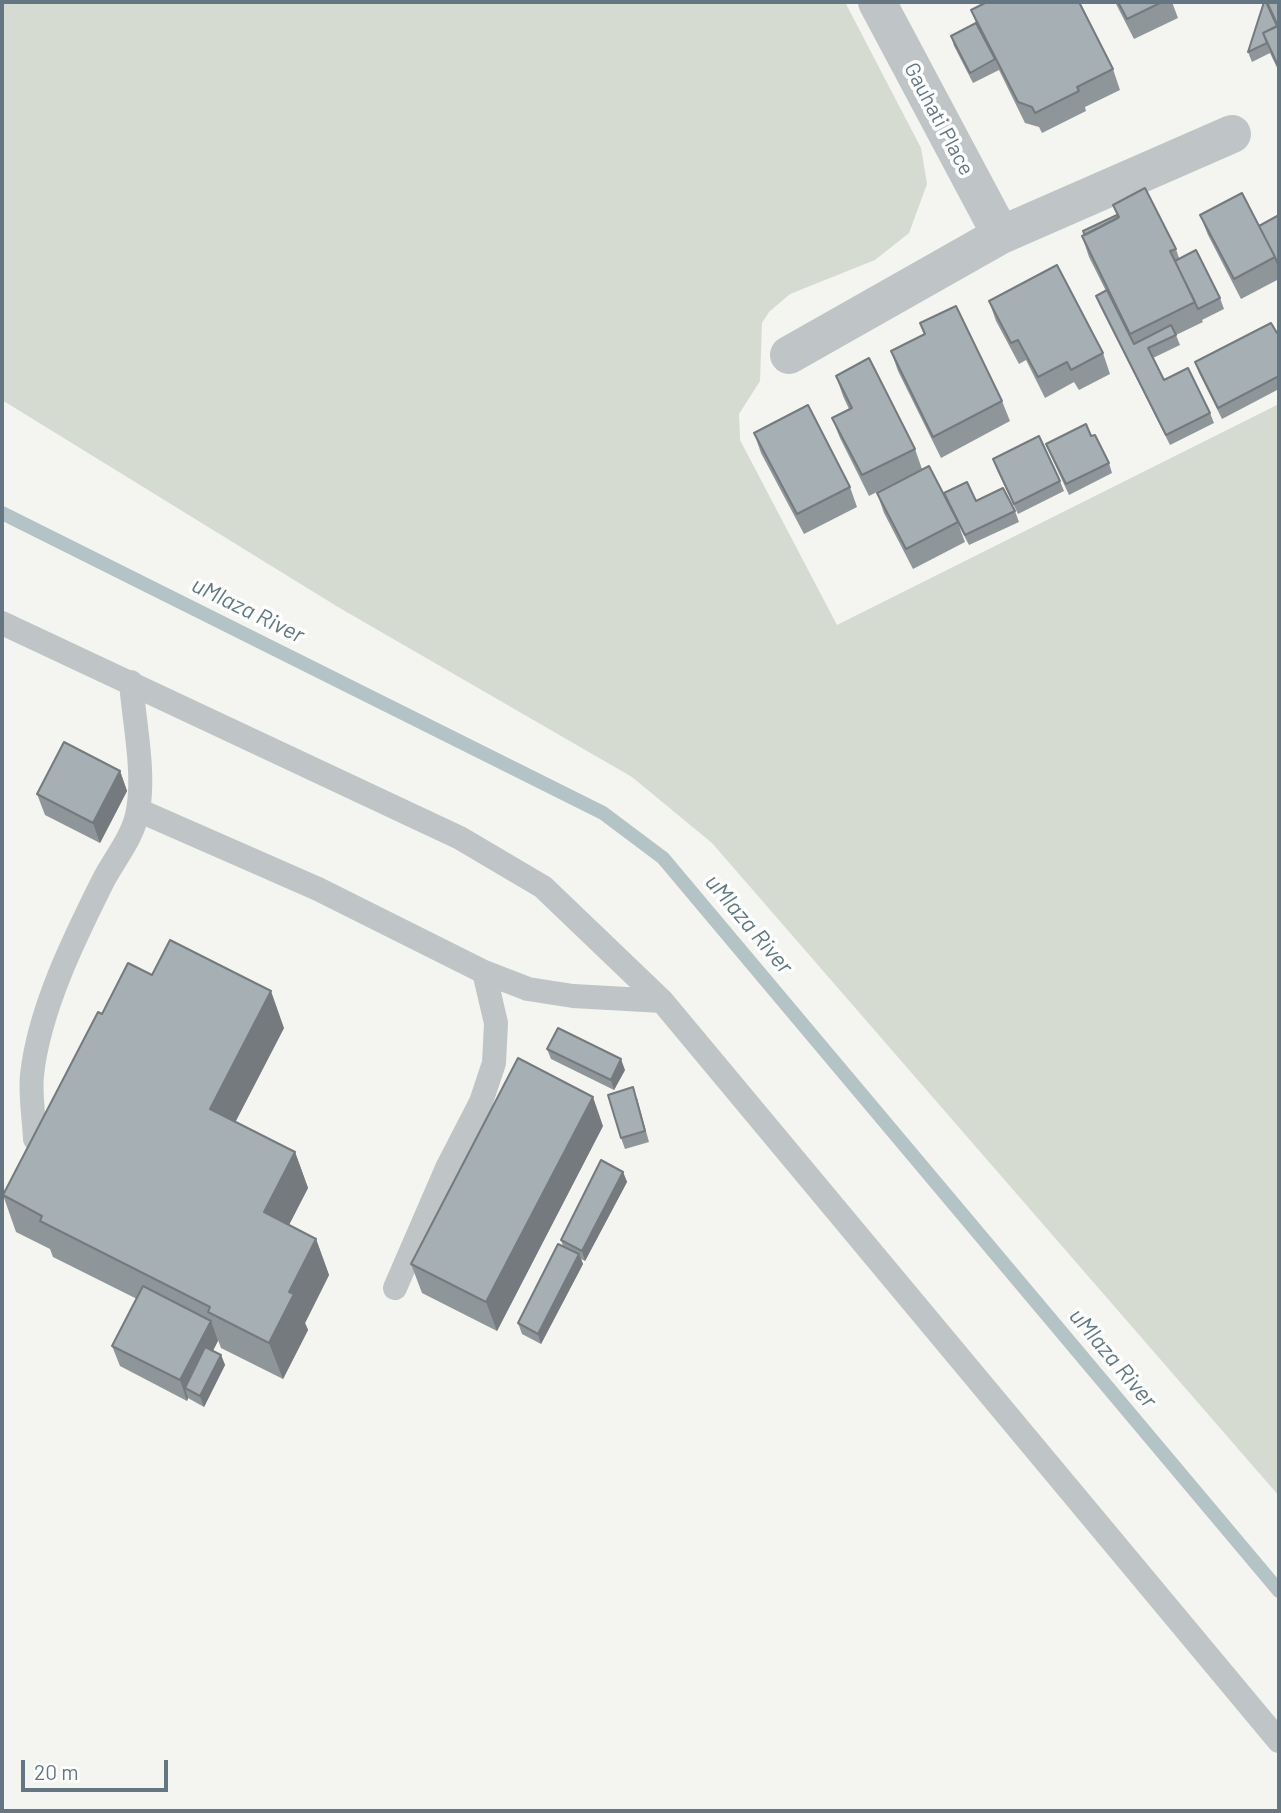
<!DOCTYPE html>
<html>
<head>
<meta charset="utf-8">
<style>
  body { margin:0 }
  #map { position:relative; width:1281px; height:1813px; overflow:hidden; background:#f4f4f0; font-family:Barlow,sans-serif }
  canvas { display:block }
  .frame { position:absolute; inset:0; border:4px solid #637681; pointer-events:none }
  .scale { position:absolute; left:21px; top:1760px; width:147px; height:32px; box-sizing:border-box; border:4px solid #637681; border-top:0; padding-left:9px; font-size:21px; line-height:24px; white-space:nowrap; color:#637681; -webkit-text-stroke:5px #fff; paint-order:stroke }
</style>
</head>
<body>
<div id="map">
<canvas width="1281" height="1813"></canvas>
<div class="frame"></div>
<div class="scale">20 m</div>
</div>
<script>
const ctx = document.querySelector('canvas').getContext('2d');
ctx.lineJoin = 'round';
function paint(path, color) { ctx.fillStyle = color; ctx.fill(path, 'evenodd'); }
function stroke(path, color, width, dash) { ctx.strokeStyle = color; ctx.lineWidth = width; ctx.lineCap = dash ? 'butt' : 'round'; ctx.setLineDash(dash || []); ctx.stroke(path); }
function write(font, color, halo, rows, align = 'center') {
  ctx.font = font + ' Barlow,sans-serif'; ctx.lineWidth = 7; ctx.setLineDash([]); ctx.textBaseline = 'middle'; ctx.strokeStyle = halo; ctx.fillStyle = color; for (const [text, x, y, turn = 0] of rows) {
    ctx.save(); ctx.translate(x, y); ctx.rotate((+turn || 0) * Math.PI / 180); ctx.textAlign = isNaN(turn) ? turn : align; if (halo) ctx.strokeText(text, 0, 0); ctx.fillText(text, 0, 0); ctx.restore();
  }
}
const green = new Path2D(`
  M2 2H845L921 148 927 184 909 233 875 260 790 294 769 312 762 323 760 381 739 414 740 440 837 625 1279 404V1496L712 843 632 777 338 607 2 400Z`);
const stream = new Path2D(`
  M2 513 603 813 663 858 1279 1591`);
const lane = new Path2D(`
  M2 623 460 838 543 887 662 1001 1279 1741
  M138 810 318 889 484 972 528 989 573 996 662 1001
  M35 1139C34 1118 30 1095 32 1075 39 1010 74 939 103 881 115 858 134 836 138 810 145 771 134 722 131 682
  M395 1288 447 1168 481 1102 494 1063 496 1023 484 972`);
const street = new Path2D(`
  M877 2 1001 235
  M789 355 1001 235 1232 134`);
const wall = new Path2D(`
  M1115 2H1172L1178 18 1134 39Z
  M1279 2V72L1270 53 1252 62 1248 52Z
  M971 10 1113 69 1120 90 1085 107 1086 111 1042 133 1039 127 1025 123 999 70 973 83 954 46 951 36 976 23Z
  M1113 205 1176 249 1179 258 1220 298 1224 309 1202 320 1203 322 1176 335 1180 345 1153 358 1164 380 1210 413 1214 423 1170 445 1100 306 1096 296 1106 291 1089 257 1082 236 1117 215Z
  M1200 215 1259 226 1279 215V279L1241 299 1208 235Z
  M989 301 1103 353 1110 374 1079 390 1074 382 1045 398 1026 360 1019 364 996 321Z
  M920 323 1002 401 1010 421 941 458 898 371 891 351 924 335Z
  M1279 332V389L1222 419 1199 373 1195 362Z
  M836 376 915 449 922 469 869 496 840 438 832 418 849 409 843 396Z
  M754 433 850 487 857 507 804 534 761 453Z
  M1091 436 1109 463 1112 473 1069 495 1050 454 1046 444Z
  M993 459 1060 481 1064 491 1018 514 997 470Z
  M877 493 948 503 944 493 1015 511 1019 522 969 545 959 526 965 542 913 569 884 513Z
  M120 771 127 791 100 843 45 815 37 794Z
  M152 975 284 1028 235 1122 295 1152 308 1188 289 1225 316 1239 329 1275 305 1323 308 1330 283 1379 221 1348 218 1340 213 1351 221 1355 225 1365 204 1407 188 1398 187 1401 120 1366 112 1346 137 1299 53 1257 50 1249 16 1232 3 1195 102 1014Z
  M547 1049 625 1070 614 1090 551 1059Z
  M637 1098 649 1142 625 1149 621 1138Z
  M603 1126 497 1331 422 1293 411 1264Z
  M623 1172 627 1182 585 1261 581 1259 583 1264 541 1344 522 1334 518 1323 563 1246 561 1240Z`);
const shadedWall = new Path2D(`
  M120 771 127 791 100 843 93 823Z
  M271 991 284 1028 223 1146 210 1109Z
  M621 1059 625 1070 614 1090 611 1080Z
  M593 1097 603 1126 497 1331 486 1302Z
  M295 1152 308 1188 277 1248 264 1212Z
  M623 1172 627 1182 585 1261 582 1251Z
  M316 1239 329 1275 305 1323 308 1330 283 1379 269 1343 289 1292Z
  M579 1254 583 1264 541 1344 538 1334Z
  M211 1321 218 1341 192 1391 185 1388 188 1398 187 1401 180 1380Z
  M221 1355 225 1365 204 1407 200 1396Z`);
const building = new Path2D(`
  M987 2H1079L1113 69 1077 87 1079 91 1035 113 1032 107 1018 102 971 10Z
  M1118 2H1162L1127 19Z
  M1264 2H1266L1277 26 1263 33 1267 43 1248 52Z
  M1267 2H1279V68L1263 33 1278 26Z
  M976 23 995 59 970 73 951 36Z
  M1145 188 1176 249 1170 251 1195 302 1130 334 1082 236 1119 217 1113 205Z
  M1242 193 1275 257 1234 279 1200 215Z
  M1117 215 1118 218 1085 235 1083 231Z
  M1279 215V267L1275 257 1259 226Z
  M1196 250 1220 298 1198 309 1175 261Z
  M1057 265 1103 353 1071 370 1067 362 1038 377 1018 340 1011 343 989 301Z
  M1107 290 1134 344 1171 325 1176 335 1148 348 1164 380 1188 368 1210 413 1166 435 1096 296Z
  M956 306 1002 401 933 437 891 351 925 334 920 323Z
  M1271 323 1277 333 1279 332V376L1218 408 1195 362Z
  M869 358 915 449 862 475 832 418 852 408 836 376Z
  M808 405 850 487 797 514 754 433Z
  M1086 424 1091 436 1095 435 1109 463 1066 484 1046 444Z
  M1039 436 1060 481 1014 504 993 459Z
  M929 466 958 522 906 549 877 493Z
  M967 482 976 501 1003 488 1015 511 965 535 944 493Z
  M64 742 120 771 93 823 37 794Z
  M170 940 271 991 210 1109 295 1152 264 1212 316 1239 289 1292 294 1294 269 1343 208 1312 210 1307 40 1221 42 1216 3 1195 98 1012 102 1014 128 963 152 975Z
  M558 1028 621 1059 611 1080 547 1049Z
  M518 1058 593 1097 486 1302 411 1264Z
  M633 1087 645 1131 621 1138 608 1095Z
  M601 1160 623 1172 582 1251 561 1240Z
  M558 1244 579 1254 538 1334 518 1323Z
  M143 1286 211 1321 180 1380 112 1346Z
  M205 1347 221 1355 200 1396 185 1388Z`);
const streetNames = [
  ["Gauhati Place",939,119,62]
];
const waterNames = [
  ["uMlaza River",248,610,26],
  ["uMlaza River",749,924,50],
  ["uMlaza River",1113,1358,50]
];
paint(green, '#d5dbd1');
stroke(stream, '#b4c3c5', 14);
stroke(lane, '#bfc4c6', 24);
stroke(street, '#bfc4c6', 38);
paint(wall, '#8f969a');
paint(shadedWall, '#747a7d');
paint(building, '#a6afb3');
stroke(building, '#747a7d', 2);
write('21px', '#637681', '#fff', streetNames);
write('italic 23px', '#5f797f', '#fff', waterNames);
</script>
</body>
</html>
